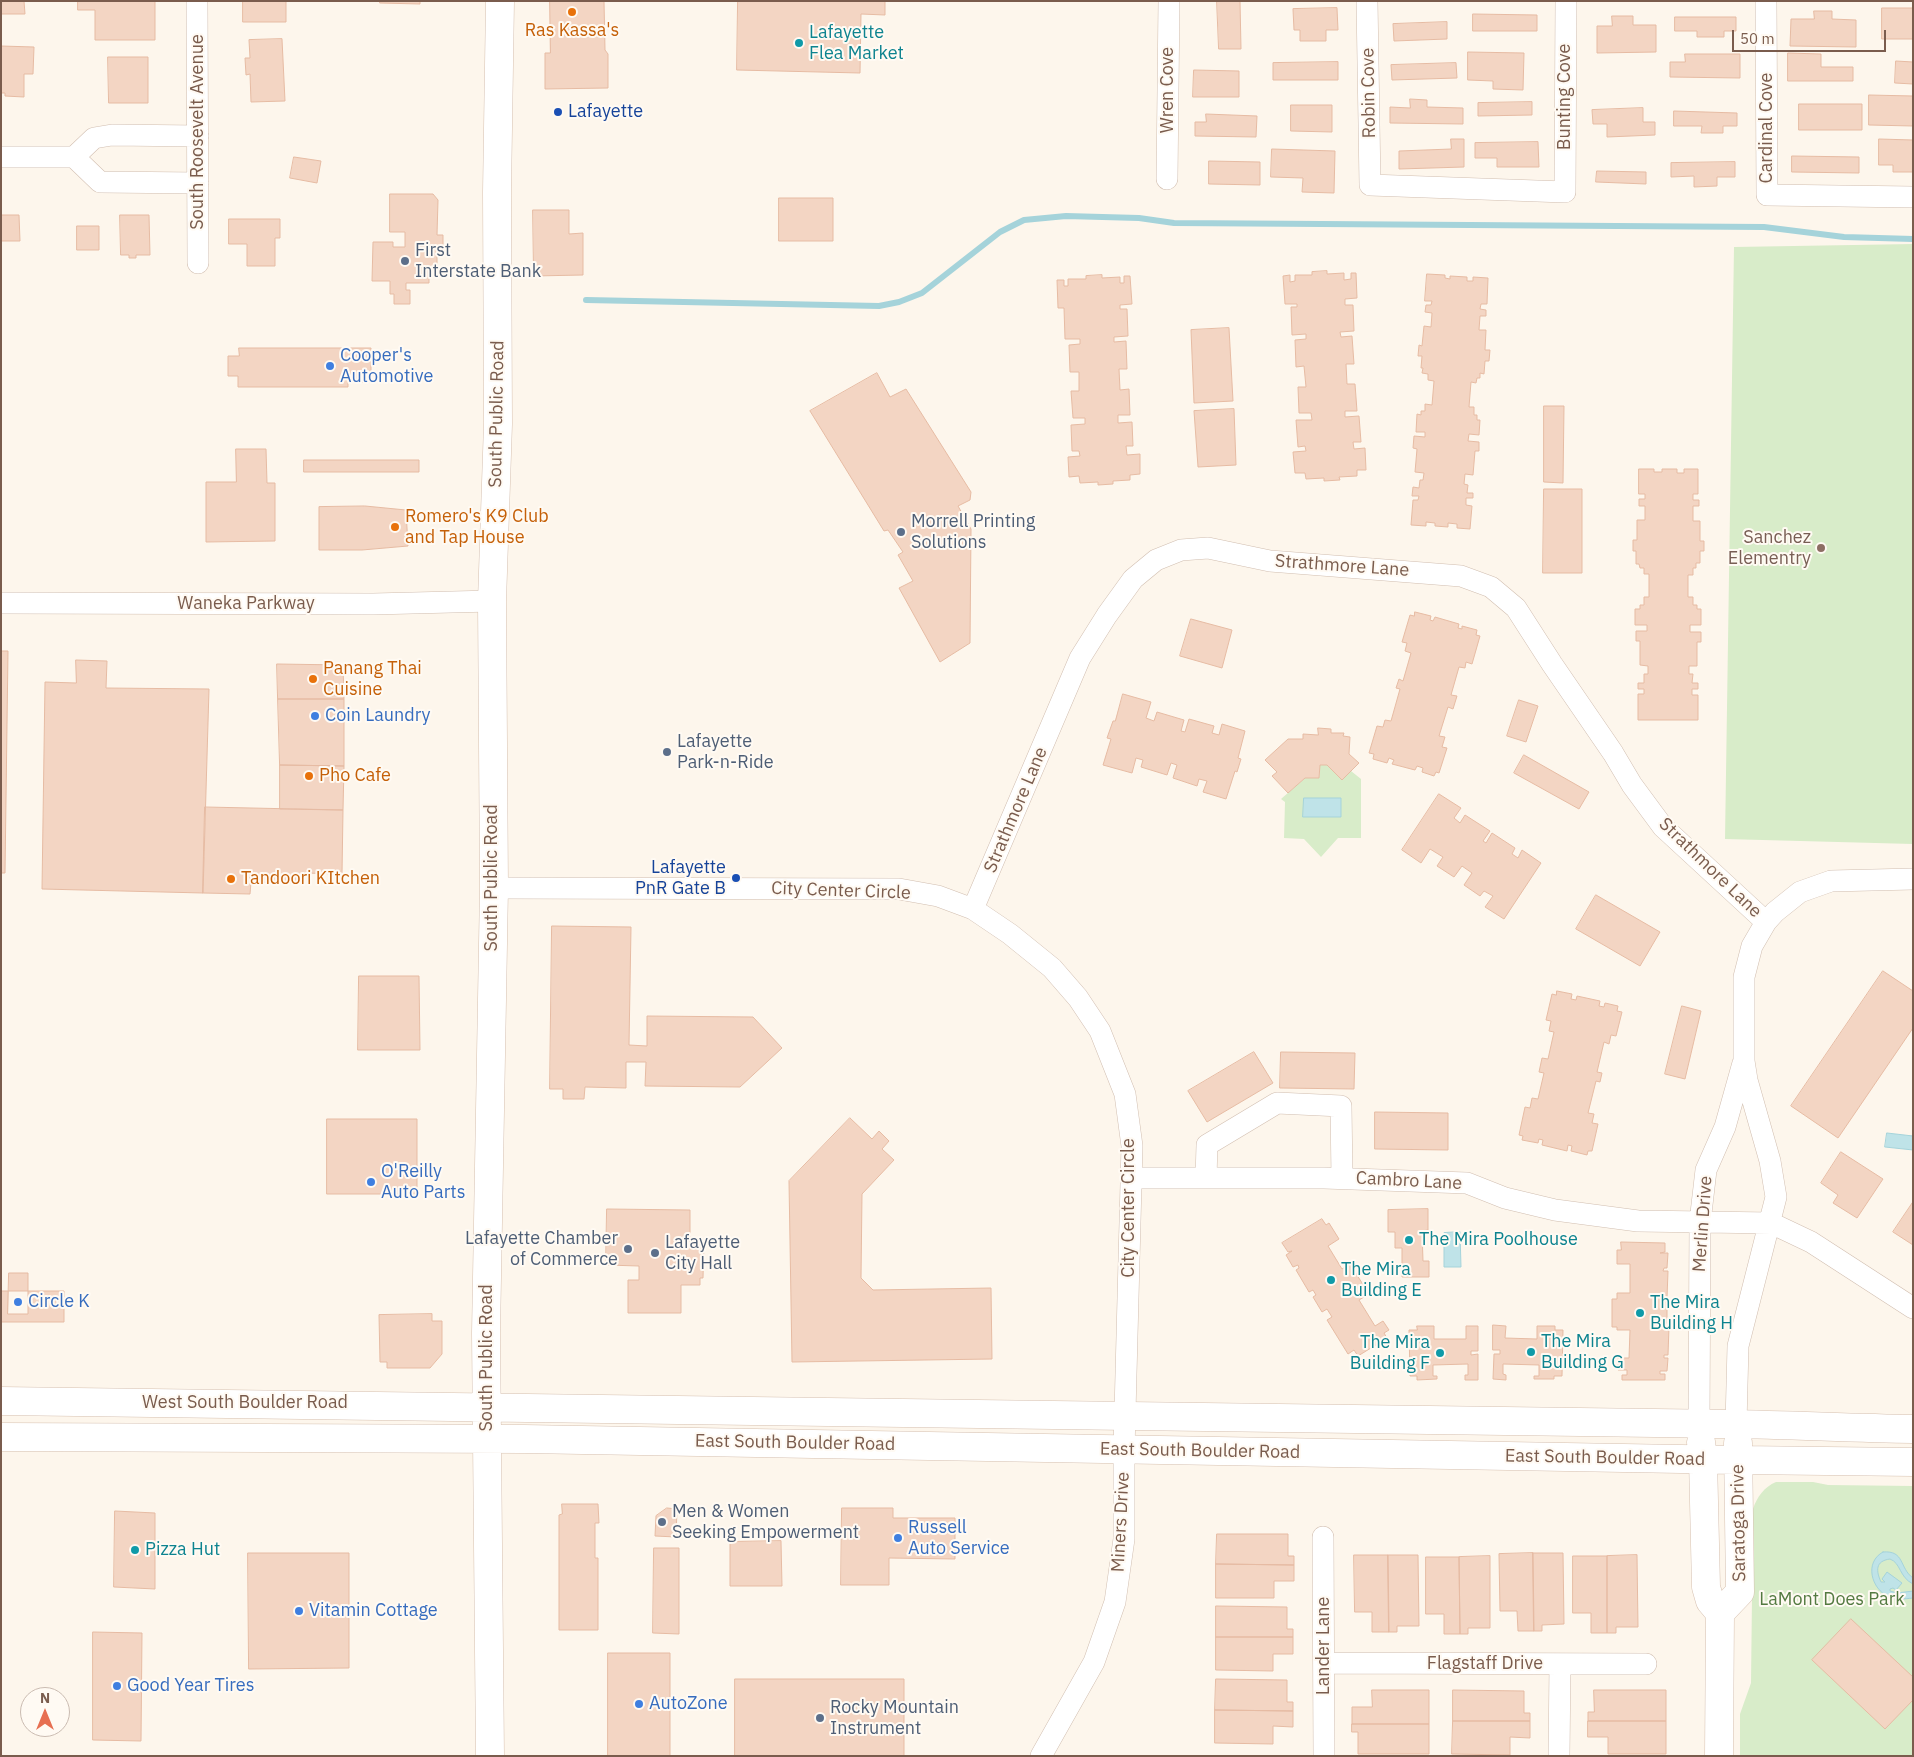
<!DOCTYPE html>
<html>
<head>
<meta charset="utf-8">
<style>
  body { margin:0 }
  #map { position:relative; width:1914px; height:1757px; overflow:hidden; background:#fdf6ec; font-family:"IBM Plex Sans",sans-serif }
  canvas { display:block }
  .frame { position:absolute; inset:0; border:2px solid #7a5c4d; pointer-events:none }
  .north { position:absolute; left:20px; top:1687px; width:50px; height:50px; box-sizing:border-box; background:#fffaf3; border:1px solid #cabbb1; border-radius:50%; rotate:0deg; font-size:14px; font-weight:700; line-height:20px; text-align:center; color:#7a5c4d }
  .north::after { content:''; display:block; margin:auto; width:18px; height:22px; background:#e76f51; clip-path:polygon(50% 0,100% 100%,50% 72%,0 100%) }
  .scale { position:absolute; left:1732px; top:30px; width:154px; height:22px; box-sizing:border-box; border:2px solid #7a5c4d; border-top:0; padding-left:6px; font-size:15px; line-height:18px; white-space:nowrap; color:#7a5c4d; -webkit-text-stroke:4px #fffaf3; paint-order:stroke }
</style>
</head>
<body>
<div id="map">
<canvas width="1914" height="1757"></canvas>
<div class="frame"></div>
<div class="north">N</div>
<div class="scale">50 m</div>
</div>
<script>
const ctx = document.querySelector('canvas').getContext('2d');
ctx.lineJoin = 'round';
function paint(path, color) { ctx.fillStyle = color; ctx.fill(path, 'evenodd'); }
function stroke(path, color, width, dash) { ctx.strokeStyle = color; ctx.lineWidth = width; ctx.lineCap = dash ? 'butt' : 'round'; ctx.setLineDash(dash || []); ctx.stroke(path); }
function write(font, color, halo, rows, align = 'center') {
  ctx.font = font + ' "IBM Plex Sans",sans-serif'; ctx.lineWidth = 4; ctx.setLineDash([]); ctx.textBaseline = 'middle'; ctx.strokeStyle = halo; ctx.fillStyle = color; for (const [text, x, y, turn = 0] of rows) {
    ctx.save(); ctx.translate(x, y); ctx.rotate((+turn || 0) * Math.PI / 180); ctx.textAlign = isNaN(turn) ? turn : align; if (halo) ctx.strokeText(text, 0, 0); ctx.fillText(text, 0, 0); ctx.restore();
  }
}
const green = new Path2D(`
  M1913 244V844L1725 839 1734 247Z
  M1320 765H1327L1342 780 1351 771 1361 779V838H1338L1321 857 1304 839 1284 838 1285 802 1281 799 1305 778H1319Z
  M1776 1482H1813L1828 1485 1913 1486V1756H1740V1714L1751 1683 1753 1509C1757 1497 1764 1487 1776 1482Z`);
const water = new Path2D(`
  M1304 798H1341V817H1303Z
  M1887 1133 1913 1136V1150L1885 1147Z
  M1460 1232 1461 1267H1444V1233Z
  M1883 1552C1905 1550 1899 1568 1913 1578V1584C1899 1577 1901 1563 1890 1559 1875 1561 1876 1571 1881 1582H1885L1882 1579 1887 1572 1902 1583 1896 1590 1893 1588 1890 1589V1591L1897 1593 1913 1591V1598C1904 1599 1897 1600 1889 1597 1871 1589 1864 1562 1883 1552Z`);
const stream = new Path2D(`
  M586 300 879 306 899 302 922 293 1000 232 1024 220 1066 216 1139 218 1174 223 1764 227 1844 237 1913 239`);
const building = new Path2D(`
  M1 1H24L25 14H1Z
  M78 1H155V40H95V10H78Z
  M243 1H286V22H243Z
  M380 1H420V4L380 3Z
  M550 1H604L605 50 608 54V88L545 89V53H550Z
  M738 1H885V15L861 14 860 73 737 70Z
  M1217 1H1240L1241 49H1219Z
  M1337 8 1338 30H1326V41H1300V30H1294L1293 9Z
  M1882 8H1913V39H1882Z
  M1814 11H1832V19L1856 20V47L1790 46 1791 19H1814Z
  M1473 14 1537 15V31H1473Z
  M1612 16H1633V25H1656V52L1597 53V26H1612Z
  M1675 17H1736V31H1724V37H1697V31H1675Z
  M1447 22V39L1394 41 1393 24Z
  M282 39 285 101 251 102 250 74 246 75 245 58H250L249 40Z
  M1 46 34 47 33 74H24V97L5 96V93H1Z
  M1468 52 1524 53 1523 90 1493 89V81L1468 80Z
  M1788 53 1821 54V67H1853V81H1788Z
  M1685 54H1740V78L1670 77V62H1685Z
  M108 57H148V103H109Z
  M1896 61 1913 62V84L1895 83Z
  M1338 62V80H1273V63Z
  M1456 63 1457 78 1392 80 1391 65Z
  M1194 70 1239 71V97H1193Z
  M1869 95 1913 96V126L1869 125Z
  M1410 99 1427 100V107L1463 108V124L1390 123V107L1410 108Z
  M1532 102V115L1478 116V103Z
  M1799 104H1862V130H1799Z
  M1291 105H1332V132L1291 131Z
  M1643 108V122H1655V135L1607 137V124H1593L1592 110Z
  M1674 111 1737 113V126H1723V133H1701L1702 126H1674Z
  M1206 114 1257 116 1256 137 1195 136V122H1206Z
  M1451 139H1464V167L1399 169V151L1451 149Z
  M1879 139 1913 140V172H1893V165H1879Z
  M1538 142 1539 167H1497V158H1475V143Z
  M1272 149 1335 151 1334 193 1302 192 1303 178 1271 177Z
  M1792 156 1859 157V173L1792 172Z
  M294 157 321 161 317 183 290 178Z
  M1209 161 1260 162V185L1209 184Z
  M1735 162V177H1717V186L1694 187V176L1671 177V163Z
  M1597 171 1646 172V184L1596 182Z
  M390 194H433L438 200 437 235H443V247H437V275H429V283H406V290H410V304H394V294H390V281H372L373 242H393V247H405V232H390Z
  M779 198H833V241H779Z
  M533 210H569V234L583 233V275L534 276Z
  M1 215H19L20 241H1Z
  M120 215H149L150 255H136V258H129V255H121Z
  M229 219H280V238H275V266H247V244H229Z
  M77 226H99V250H77Z
  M1327 271V274L1344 273V280L1351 279V273H1356L1357 298 1345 299V305H1353L1354 331 1340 332 1341 337 1352 336 1354 364H1346L1347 384H1355L1357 411H1345V417L1359 416 1361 442H1353L1354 449 1365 448 1366 470H1357V476L1339 477 1340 480 1324 481V478L1306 479 1305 473H1295L1293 452 1306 451 1305 446 1298 447 1296 420H1312L1311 413H1299L1298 387H1306L1304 366 1296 367 1295 340 1306 339V334L1292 335 1291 307H1297V304H1285L1283 276 1290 275V282L1295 281V275H1312V272Z
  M1427 274 1445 275V278L1450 279V276L1467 277V281H1473V277L1488 278 1487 304H1481L1480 309 1486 310V316H1480L1479 330H1486L1485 350H1490L1489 361H1485L1484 374 1480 373V378H1477L1476 383 1471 382 1469 407H1474V415H1477V420H1480L1479 435 1469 434 1468 441 1479 442V451H1475L1473 475 1465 474 1464 484 1468 485 1467 493H1473V498H1466V505L1472 506 1470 529 1457 528V524L1448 523V527L1435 526V523L1426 522V526L1411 525 1413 500H1418L1419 496H1412L1413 487 1419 488 1420 480H1423L1424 473 1415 472 1417 449 1413 448 1414 436 1425 437V432H1416L1417 414 1421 415V411H1425V404L1432 405 1434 381 1428 380V374L1422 373 1423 368H1421L1422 356H1418L1419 345 1422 346 1424 326 1431 327 1432 313 1425 312 1426 305H1431L1432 301H1425Z
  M1102 275V278L1120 277V283H1124V276H1130L1132 304 1120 305V309H1127L1128 336 1114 337V342L1126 341 1127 369H1119L1120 390 1129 389 1130 415H1118V423L1132 422 1133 446H1126L1127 455 1140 454V474L1130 475V480L1113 481V484L1098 485V482L1080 483 1079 476 1069 477 1068 457 1080 456 1079 451H1072L1071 425 1085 424V418H1073L1071 391H1079V372H1070L1069 345 1080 344V339H1065L1064 308H1058L1057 280H1064V286H1068V279H1086V276Z
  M1229 328 1233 401 1194 403 1191 330Z
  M239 348H371V382H348V387H238V376H228V356H239Z
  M877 373 890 397 906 389 971 492 970 500 958 506 971 529 970 643 940 662 899 588 913 581 898 555 903 552 888 530 884 531 810 411Z
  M1544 406H1564L1563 483 1544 482Z
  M1234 409 1236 465 1198 467 1194 411Z
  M236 449H266L267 483H275V541L206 542V482H236Z
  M304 460H419V472H304Z
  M1639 469H1654V472H1662V469H1677V473H1684V469H1698V494H1693V500H1699V506H1693V521H1700V541H1704V551H1700V563H1696V568H1693V575H1688V597H1693V605H1697V609H1701V625H1690V632H1701V642H1697V666H1689V674H1693L1692 683H1698V689H1692V695H1698V720H1638V694H1644V689H1638V683H1644V674H1648V666L1640 665V641H1636V631H1647V625H1635V609H1640V605H1644V597H1649V574H1644V568H1640L1639 564H1636V551H1633V540H1637V520H1645V506H1639V499H1645V494H1639Z
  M1544 489H1582V573H1543Z
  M365 506 406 510 408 546 362 550H319V507Z
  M1415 612 1431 616 1430 620 1433 621 1435 617 1459 624 1458 628 1462 629V626L1477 630 1476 635 1480 636 1472 664 1466 662 1465 668 1459 667 1451 695 1457 696 1453 709 1448 707 1439 736 1445 737 1442 747 1447 748 1439 773 1436 772 1434 776 1422 772 1423 768 1417 766 1415 770 1392 764 1394 760 1389 758 1387 763 1373 759 1374 754 1369 753 1377 726 1383 727 1385 720 1391 721 1400 689 1396 688 1399 679 1403 681 1411 653 1405 651 1407 643 1402 642 1410 615 1414 616Z
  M1191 619 1232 630 1222 668 1180 656Z
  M1 651H8L5 873H1Z
  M76 660 107 661 106 688 209 689 203 893 42 889 45 682 76 683Z
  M277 664 343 665 344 699H278Z
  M1123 694 1151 702 1146 718 1154 721 1157 712 1184 720 1181 731 1185 732 1189 719 1214 726 1212 733 1219 735 1222 724 1245 731 1238 758 1241 759 1237 772 1235 771 1226 799 1203 792 1207 781 1199 779 1197 786 1173 778 1177 765 1171 763 1167 775 1141 767 1143 760 1136 758 1132 773 1103 765 1111 739 1107 738 1113 721H1115Z
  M278 699H344V766L280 765Z
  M1519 700 1538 706 1526 742 1507 736Z
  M1318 728 1331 729V733H1344L1343 736 1350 737 1349 754 1359 763 1342 780 1327 765H1320L1319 778H1305L1288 793 1272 776 1277 772 1265 760 1288 739H1303V734L1318 735Z
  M1524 755 1589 792 1579 809 1514 773Z
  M280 765 344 766 343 810 280 809Z
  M1439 794 1461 808 1454 818 1460 823 1465 815 1490 831 1483 841 1486 843 1492 833 1515 848 1512 854 1518 858 1522 850 1541 863 1504 919 1485 907 1493 896 1484 891 1480 896 1464 885 1472 873 1462 866 1454 877 1437 866 1443 857 1430 849 1421 863 1402 850Z
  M205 807 343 810 342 874 304 873V883L251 882 250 894 203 893Z
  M1596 895 1660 932 1640 966 1576 929Z
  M552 926 631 927 629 1045 647 1046V1016L753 1017 782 1048 740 1087 645 1086 646 1062H626V1088L585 1087 584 1099H563V1089H550Z
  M1883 971 1913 991V1028L1838 1138 1791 1106Z
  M359 976H419L420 1050H358Z
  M1557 991 1572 994 1571 999 1576 1000 1577 996 1600 1001 1599 1006 1604 1007 1605 1003 1618 1006 1617 1011 1622 1012 1616 1036 1611 1035 1609 1044 1604 1042 1597 1072 1602 1073 1600 1082 1596 1081 1588 1113 1594 1114 1592 1123 1598 1124 1592 1151H1588L1587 1155 1571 1151 1572 1146 1568 1145 1567 1151 1542 1145 1543 1140 1539 1139 1538 1143 1522 1140 1523 1136 1519 1135 1525 1107 1530 1108 1532 1098 1538 1099 1544 1073 1539 1072 1542 1058 1548 1059 1554 1032 1549 1031 1551 1021 1546 1020 1552 994 1556 995Z
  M1682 1006 1701 1011 1685 1079 1665 1074Z
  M1254 1052 1273 1083 1207 1122 1188 1091Z
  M1281 1052 1355 1053 1354 1089 1280 1088Z
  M1375 1112 1448 1113V1150L1375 1149Z
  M850 1118 872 1139 879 1131 889 1141 882 1149 894 1160 862 1194 861 1278 873 1290 991 1288 992 1359 792 1362 789 1181Z
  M327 1119H417V1194H327Z
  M1841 1152 1883 1179 1857 1218 1833 1203 1838 1195 1821 1183Z
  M1913 1202V1245L1893 1232Z
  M607 1209 690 1210V1241L704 1242 703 1278H700V1285H681V1313H628V1280H639V1266L606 1265Z
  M1428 1209V1230L1422 1231 1423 1261H1429V1277H1402V1248H1395V1232H1388V1210Z
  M1322 1219 1326 1225 1329 1223 1339 1239 1328 1246 1342 1269 1350 1264 1369 1294 1359 1300 1375 1326 1383 1321 1389 1330 1384 1333 1387 1338 1358 1356 1354 1350 1348 1354 1327 1320 1332 1317 1327 1309 1322 1312 1313 1297 1316 1295 1313 1290 1309 1292 1296 1270 1299 1268 1298 1265 1293 1267 1286 1255 1292 1251 1288 1252 1282 1243Z
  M1621 1242 1665 1243V1252L1660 1253H1668L1667 1268H1664L1663 1271H1668L1667 1298 1663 1299V1302H1667V1323H1664V1327H1669L1668 1355H1664V1358H1668L1667 1371H1660V1374H1665V1380H1622V1375H1627V1370H1618V1358H1629L1630 1330H1617V1327H1612V1299H1617V1293H1630V1264H1617V1250H1621Z
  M9 1273H28V1314H8Z
  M1 1291H64V1322H1Z
  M432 1314V1321H442V1354L430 1368H387V1362H380L379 1315Z
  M1493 1325 1506 1326 1505 1338 1537 1339V1326H1555V1330H1563L1562 1376H1554V1379H1534V1376H1539V1365L1503 1364V1374L1506 1375V1380L1493 1379 1494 1354H1500V1350H1493Z
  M1417 1326H1434V1339H1466V1326H1478V1351H1471V1355L1478 1354V1380H1465V1375H1468V1364L1433 1365V1376H1437V1379L1417 1380V1376H1410L1409 1330H1417Z
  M562 1504H598L599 1523H595V1558H598V1630H559V1515L562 1514Z
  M667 1508 677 1509 676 1537 655 1536 656 1516Z
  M842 1508H893V1518H955V1559L889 1558V1585H841Z
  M115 1511 155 1513V1589L114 1587Z
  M1217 1534H1288V1556H1294V1565L1216 1564Z
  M781 1541 782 1586H730V1542Z
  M654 1548H679V1634L653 1633Z
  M248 1553H349V1668L249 1669Z
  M1533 1553 1534 1631H1518L1517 1611H1500L1499 1554Z
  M1533 1553H1563L1564 1624 1542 1625V1631H1534Z
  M1354 1555H1388L1389 1632H1372V1612H1355Z
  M1388 1555H1418L1419 1626H1397V1632H1389Z
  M1637 1555 1638 1627H1616V1633H1607V1556Z
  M1490 1556V1628H1468V1634H1460L1459 1557Z
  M1573 1556H1607V1633H1591V1613H1573Z
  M1426 1557H1459L1460 1634H1444V1614H1426Z
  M1216 1564 1294 1565V1581H1274V1598H1216Z
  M1216 1606 1287 1607V1629H1293V1637H1216Z
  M1851 1619 1913 1677V1700L1885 1729 1812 1660Z
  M93 1632 142 1633 141 1741 93 1740Z
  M1216 1637H1293V1654H1273V1671L1216 1670Z
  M608 1653H670V1756H608Z
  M735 1679H904V1756H735Z
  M1216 1679 1287 1680V1702H1293V1711L1215 1710Z
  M1372 1690H1429V1724H1352V1707H1372Z
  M1453 1690 1524 1691V1713H1530V1721H1453Z
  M1594 1690H1666V1721H1588V1712H1594Z
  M1215 1710 1293 1711V1727L1273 1726V1744L1215 1743Z
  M1453 1721H1530V1738L1510 1737V1755L1452 1754Z
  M1588 1721H1666V1754H1608V1737H1588Z
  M1352 1724H1429V1754H1358V1732H1352Z`);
const street = new Path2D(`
  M197 1 198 263
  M1367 1 1370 185 1565 192 1566 1
  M1766 1 1767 195 1913 197
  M1 157H74L94 138 112 135 198 136
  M74 157 100 182 198 183
  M1167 179 1169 1
  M1 603 373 604 492 601
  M494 888 899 889 938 896 973 909 1010 934 1052 968 1078 998 1100 1031 1125 1094 1132 1146 1124 1450V1539L1115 1602 1094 1662 1041 1756
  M973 909 1080 658 1107 615 1133 579 1156 560 1181 550 1208 548 1270 561 1461 576 1491 587 1516 608 1552 664 1613 753 1632 785 1663 827 1766 922
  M1132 1178H1324L1467 1183 1505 1198 1555 1210 1638 1221 1771 1223 1811 1242 1913 1308
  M1206 1178 1207 1145 1277 1103 1341 1106 1342 1178
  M1699 1424 1700 1222 1706 1170 1725 1127 1743 1063
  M1736 1424 1738 1346 1776 1197 1770 1161 1747 1080 1744 1061V977L1752 946 1766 922 1775 912 1800 892 1831 881 1913 879
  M1323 1537 1324 1756
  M1324 1663 1646 1664
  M1559 1756 1560 1664`);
const secondary = new Path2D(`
  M1 1401C578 1404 1154 1418 1730 1424 1791 1425 1852 1428 1913 1429
  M1 1437 524 1439 1739 1460 1913 1462
  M1701 1442 1703 1459 1706 1587 1710 1601 1720 1613 1719 1756
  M1720 1613 1740 1592 1738 1443
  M490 1756 486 1333 494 888 492 601 498 424 497 192 500 1`);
const markers = [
  [572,12,5,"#e8710a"],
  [799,43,5,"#0f9aa8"],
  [558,112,5,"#1a4fb4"],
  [405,261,5,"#5c6f8a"],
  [330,366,5,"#3f7fe0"],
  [395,527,5,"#e8710a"],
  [901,532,5,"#5c6f8a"],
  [1821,548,5,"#8d6e63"],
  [313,679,5,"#e8710a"],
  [315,716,5,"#3f7fe0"],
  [667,752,5,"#5c6f8a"],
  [309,776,5,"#e8710a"],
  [736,878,5,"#1a4fb4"],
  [231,879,5,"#e8710a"],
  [371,1182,5,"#3f7fe0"],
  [1409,1240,5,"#0f9aa8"],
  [628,1249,5,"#5c6f8a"],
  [655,1253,5,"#5c6f8a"],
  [1331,1280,5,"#0f9aa8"],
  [18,1302,5,"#3f7fe0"],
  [1640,1313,5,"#0f9aa8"],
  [1531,1352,5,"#0f9aa8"],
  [1440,1353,5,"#0f9aa8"],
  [662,1522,5,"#5c6f8a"],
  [898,1538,5,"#3f7fe0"],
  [135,1550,5,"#0f9aa8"],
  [299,1611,5,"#3f7fe0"],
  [117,1686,5,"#3f7fe0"],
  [639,1704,5,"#3f7fe0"],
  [820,1718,5,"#5c6f8a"]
];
const foodNames = [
  ["Ras Kassa's",572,31,"center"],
  ["Romero's K9 Club",405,517],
  ["and Tap House",405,538],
  ["Panang Thai",323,669],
  ["Cuisine",323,690],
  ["Pho Cafe",319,776],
  ["Tandoori KItchen",241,879]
];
const cultureNames = [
  ["Lafayette",809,33],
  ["Flea Market",809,54],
  ["The Mira Poolhouse",1419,1240],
  ["The Mira",1341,1270],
  ["Building E",1341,1291],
  ["The Mira",1650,1303],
  ["Building H",1650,1324],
  ["The Mira",1541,1342],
  ["Building G",1541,1363],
  ["The Mira",1430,1343,"right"],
  ["Building F",1430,1364,"right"],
  ["Pizza Hut",145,1550]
];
const streetNames = [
  ["Wren Cove",1168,90,-90],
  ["Robin Cove",1369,93,-91],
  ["Bunting Cove",1565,97,-90],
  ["Cardinal Cove",1767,128,-90],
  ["South Roosevelt Avenue",198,132,-90],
  ["South Public Road",497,414,-89],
  ["Strathmore Lane",1342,566,4],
  ["Waneka Parkway",246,604],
  ["Strathmore Lane",1016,810,-67],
  ["Strathmore Lane",1710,868,44],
  ["South Public Road",492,878,-90],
  ["City Center Circle",841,891,2],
  ["Cambro Lane",1409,1181,3],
  ["City Center Circle",1129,1208,-90],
  ["Merlin Drive",1703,1224,-86],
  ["South Public Road",487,1358,-90],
  ["West South Boulder Road",245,1403],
  ["East South Boulder Road",795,1443,1],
  ["East South Boulder Road",1200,1451,1],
  ["East South Boulder Road",1605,1458,1],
  ["Miners Drive",1121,1522,-87],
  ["Saratoga Drive",1739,1523,-91],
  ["Lander Lane",1324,1646,-90],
  ["Flagstaff Drive",1485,1664]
];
const transitNames = [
  ["Lafayette",568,112],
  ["Lafayette",726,868,"right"],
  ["PnR Gate B",726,889,"right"]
];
const serviceNames = [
  ["First",415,251],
  ["Interstate Bank",415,272],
  ["Morrell Printing",911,522],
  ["Solutions",911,543],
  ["Lafayette",677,742],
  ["Park-n-Ride",677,763],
  ["Lafayette Chamber",618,1239,"right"],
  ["of Commerce",618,1260,"right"],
  ["Lafayette",665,1243],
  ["City Hall",665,1264],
  ["Men & Women",672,1512],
  ["Seeking Empowerment",672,1533],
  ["Rocky Mountain",830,1708],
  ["Instrument",830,1729]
];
const shopNames = [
  ["Cooper's",340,356],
  ["Automotive",340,377],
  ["Coin Laundry",325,716],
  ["O'Reilly",381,1172],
  ["Auto Parts",381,1193],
  ["Circle K",28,1302],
  ["Russell",908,1528],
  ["Auto Service",908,1549],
  ["Vitamin Cottage",309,1611],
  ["Good Year Tires",127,1686],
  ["AutoZone",649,1704]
];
const educationNames = [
  ["Sanchez",1811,538],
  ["Elementry",1811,559]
];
const parkNames = [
  ["LaMont Does Park",1832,1600]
];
paint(green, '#d8ecc9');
paint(water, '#bfe3e8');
stroke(water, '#a5d3da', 1);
stroke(stream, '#a5d3da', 6);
paint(building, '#f3d5c3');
stroke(building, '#e6bba3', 1);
stroke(street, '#d1beb0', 22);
stroke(secondary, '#d6c0b0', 29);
stroke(street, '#fff', 21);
stroke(secondary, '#fff', 28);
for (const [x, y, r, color] of markers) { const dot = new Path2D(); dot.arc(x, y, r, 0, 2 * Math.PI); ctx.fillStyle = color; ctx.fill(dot); stroke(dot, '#fffaf3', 2); }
write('18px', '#c56008', '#fffaf3', foodNames, 'left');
write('18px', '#0d838f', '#fffaf3', cultureNames, 'left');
write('18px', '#7a5c4d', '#fffaf3', streetNames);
write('18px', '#164399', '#fffaf3', transitNames, 'left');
write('18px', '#4e5e75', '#fffaf3', serviceNames, 'left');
write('18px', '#366cbe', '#fffaf3', shopNames, 'left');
write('18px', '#785e54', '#fffaf3', educationNames, 'right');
write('18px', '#537a41', '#fffaf3', parkNames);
</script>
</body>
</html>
